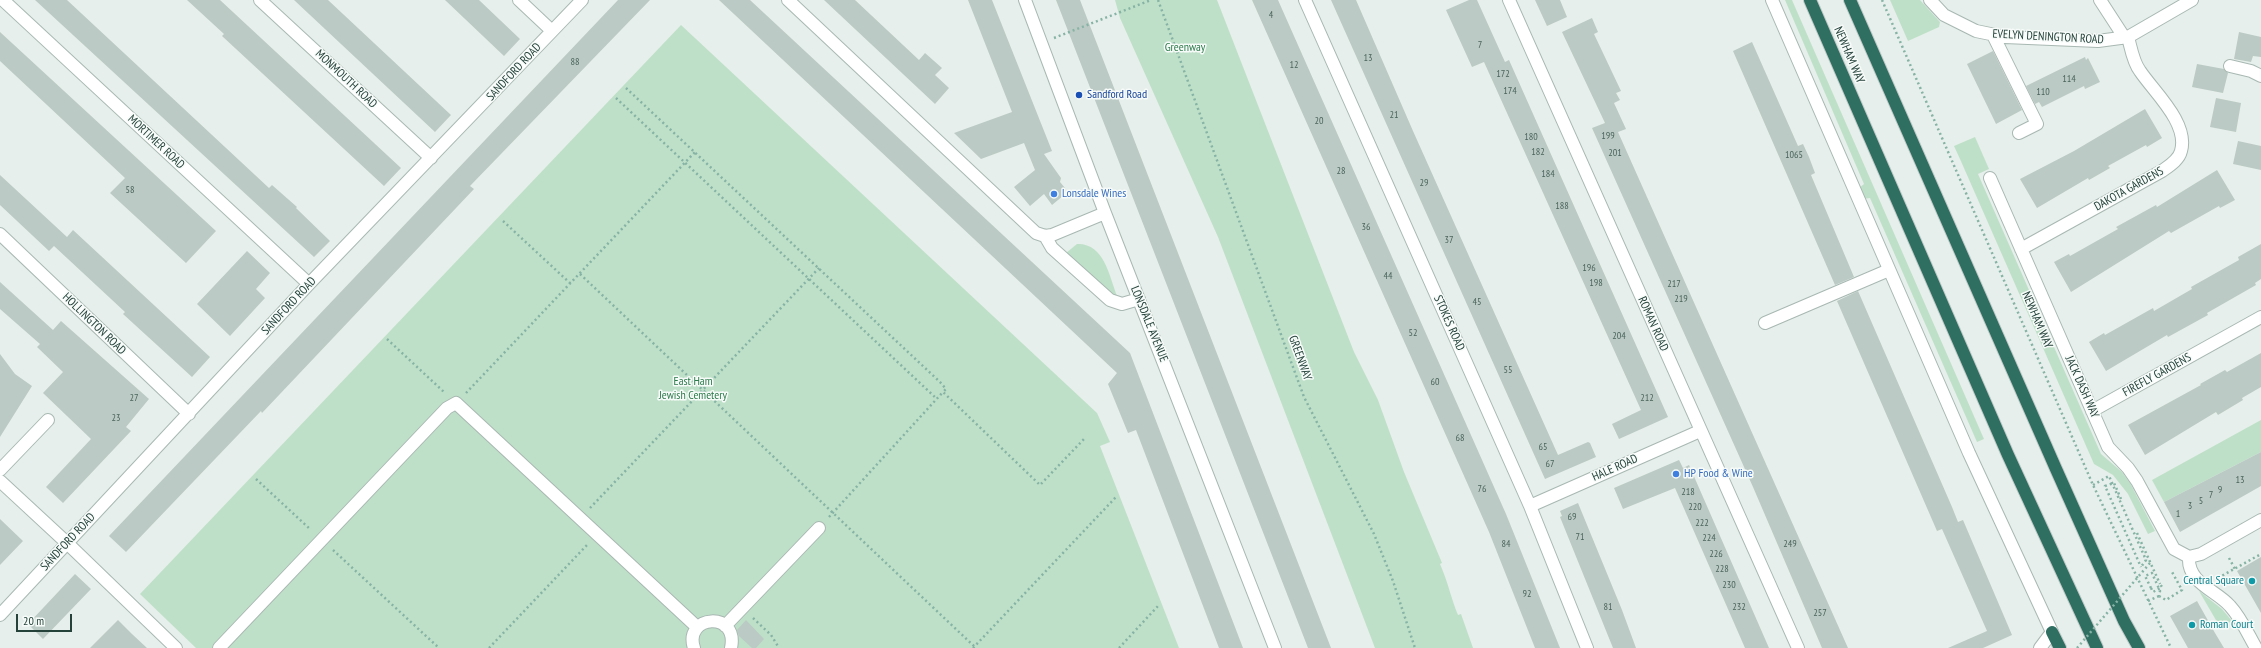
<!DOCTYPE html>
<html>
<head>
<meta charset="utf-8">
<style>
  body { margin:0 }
  #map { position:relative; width:2261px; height:648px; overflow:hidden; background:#e6efeb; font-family:"PT Sans Narrow",sans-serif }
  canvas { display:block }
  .scale { position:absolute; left:16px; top:614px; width:56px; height:18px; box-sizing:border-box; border:2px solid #24423a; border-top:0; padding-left:5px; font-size:12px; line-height:14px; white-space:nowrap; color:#24423a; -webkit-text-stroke:3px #f7fbf9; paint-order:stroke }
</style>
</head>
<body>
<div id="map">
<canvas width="2261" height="648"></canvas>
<div class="scale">20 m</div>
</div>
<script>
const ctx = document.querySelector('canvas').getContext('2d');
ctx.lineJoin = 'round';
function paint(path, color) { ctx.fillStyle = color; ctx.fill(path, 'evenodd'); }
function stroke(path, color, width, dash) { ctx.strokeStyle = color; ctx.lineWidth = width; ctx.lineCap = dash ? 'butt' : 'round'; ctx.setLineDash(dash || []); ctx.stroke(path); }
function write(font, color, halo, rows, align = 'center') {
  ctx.font = font + ' "PT Sans Narrow",sans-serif'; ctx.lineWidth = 3; ctx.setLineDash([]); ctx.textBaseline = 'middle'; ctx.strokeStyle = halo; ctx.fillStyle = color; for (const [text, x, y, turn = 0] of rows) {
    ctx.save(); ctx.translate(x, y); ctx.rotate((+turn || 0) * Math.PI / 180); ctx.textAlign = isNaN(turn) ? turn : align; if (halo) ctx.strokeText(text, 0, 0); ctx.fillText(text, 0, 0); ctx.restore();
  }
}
const green = new Path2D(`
  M1115 0H1217L1354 352 1378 400 1404 472 1442 563 1440 564C1448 582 1451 598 1458 615L1461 614 1473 648H1375L1218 237 1120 18Z
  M1785 0H1792L1984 439 1977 442 1870 198 1863 199 1858 189 1864 184Z
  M1890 0H1920L1940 22 1939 27 1908 41Z
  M681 25 1097 413 1110 442 1100 446 1179 648H196L140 594Z
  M1975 137 1989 169 1978 174 2101 454 2122 472 2130 483 2155 531 2148 534 2128 494 2113 475 2094 464 1960 159 1954 146Z
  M1077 244C1104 243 1109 275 1117 296L1114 295 1066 253Z
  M2261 420V452L2164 502 2152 480Z
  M2199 591 2222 609 2232 621 2220 627Z`);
const building = new Path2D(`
  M35 0H67L269 188 272 185 297 207 296 208 330 241 314 257Z
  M187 0H220L401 168 384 186 222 36 224 34Z
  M294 0H328L451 115 435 132Z
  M445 0H479L520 39 504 56Z
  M618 0H650L470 186 474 189 262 413 261 411 126 552 109 536Z
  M719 0H750L1130 353 1243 648H1219L1136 430 1128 433 1108 384 1117 373Z
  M824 0H855L919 60 925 53 942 68 935 75 949 88 935 104Z
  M968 0H992L1052 151 1044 154 1056 171 1061 178 1060 182 1065 188 1064 195 1052 205 1044 194 1030 206 1014 187 1035 170 1024 143 981 159 954 133 1012 112Z
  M1056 0H1080L1331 648H1308Z
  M1252 0H1278L1506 514 1560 648H1535L1489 532Z
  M1331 0H1356L1413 131 1558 455 1588 442 1590 443 1596 457 1545 479Z
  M1469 0H1477L1505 62 1509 60 1668 417 1619 439 1612 424 1641 410 1484 62 1472 67 1446 10Z
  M1535 0H1560L1567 17 1547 26Z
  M1592 18 1598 32 1594 34 1621 91 1616 93 1620 100 1614 103 1626 129 1618 132 1848 648H1822L1753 487 1592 128 1605 123 1562 32Z
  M0 32 216 231 186 263 110 193 125 178 0 61Z
  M2239 32 2261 37V57L2253 56 2251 62 2234 59Z
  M1752 42 1798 146 1803 144 1809 157 1815 173 1811 175 1854 277 1835 285 1733 51Z
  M1993 51 2022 110 1996 124 1967 64Z
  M2085 57 2086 60 2088 58 2100 82 2085 89 2084 86 2042 107 2039 102 2035 104 2026 86Z
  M2197 64 2224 69 2228 73 2223 93 2192 87Z
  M2216 98 2241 103 2236 132 2210 127Z
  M2145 109 2162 138 2147 147 2146 145 2108 166 2110 168 2089 180 2088 178 2037 208 2020 179 2074 151Z
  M2238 141 2261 146V170L2233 164Z
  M2217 170 2235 200 2220 208 2219 206 2171 233 2169 231 2071 292 2054 262 2069 254 2070 256 2118 229 2116 227 2156 205 2157 207Z
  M0 175 67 237 73 230 210 357 192 377 123 314 125 312 54 246 49 251 0 205Z
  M2261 244V279L2255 283 2256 285 2207 313 2208 315 2168 337 2167 335 2106 371 2089 342 2104 333 2105 335 2153 308 2154 311 2192 289 2191 287 2239 260 2238 257Z
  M247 251 270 273 256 289 265 298 230 336 197 304Z
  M0 282 53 330 61 321 149 399 126 427 131 431 63 503 46 487 91 439 43 393 63 372 37 347 40 344 0 309Z
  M1858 291 1952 507 1958 522 1963 520 2012 635 1983 648H1948L1987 631 1942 529 1937 531 1837 301Z
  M2261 353V387L2242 398 2243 400 2218 415 2216 412 2145 455 2128 425 2201 385 2200 384 2225 370 2227 372Z
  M0 354 15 374 32 386 0 437Z
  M2261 452V486L2180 532 2164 502Z
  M1679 460 1683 468 1689 465 1769 648H1745L1675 488 1623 509 1614 488Z
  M1578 503 1622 610 1636 648H1613L1560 517 1562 516 1560 511Z
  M0 519 23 541 0 565Z
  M2261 557V613L2237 571Z
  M75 574 91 589 43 639 28 624Z
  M2197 601 2215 633 2224 648H2188L2170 616Z
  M118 620 132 634 147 648H90Z
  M746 620 764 639 756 648H752L739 636 737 630Z`);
const path = new Path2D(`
  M1158 0 1304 397 1374 534 1393 581 1415 648
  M1882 0 2093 485 2171 648
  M1054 38 1151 0
  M626 88 940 382 946 389 943 392
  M616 98 937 399
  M503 221 571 284
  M580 274 976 648
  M387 339 444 392
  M466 393 695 152
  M256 479 311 530
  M2093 485 2109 476 2146 560 2141 567
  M590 508 819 268
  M829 517 943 392 1040 485 1084 439
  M2137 533 2160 584
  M333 550 439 648
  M2229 558 2235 569
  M2218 578 2261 554
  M2151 588 2145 576 2152 573 2160 591 2159 596
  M2159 596 2166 600 2182 590 2172 572
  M2148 601 2159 596
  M753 618 771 635 779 648
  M489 648 587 545
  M973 648 1116 497
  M1119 648 1158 606`);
const minor = new Path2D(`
  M3 0 309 284
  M260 0 431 158
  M519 0 552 31
  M788 0 1036 233 1045 236 1052 235 1105 213
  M1025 0 1105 213 1275 648
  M1305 0 1530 506 1587 648
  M1509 0 1798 648
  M1772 0 1969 453 2052 632 2040 648
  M1930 0 1944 15 1976 31 2005 37 2098 41 2128 37 2192 0
  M2100 0 2124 37
  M1993 35 2037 124 2019 133
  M2230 66 2251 71 2261 76
  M1990 178 2108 447 2128 468 2137 481 2174 549 2189 557
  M0 234 189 414
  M1045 236 1052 248 1110 300 1122 304 1139 299
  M2021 249 2162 171C2169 166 2179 160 2181 151 2189 123 2154 92 2140 71 2133 62 2131 48 2128 37
  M1765 323 1889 270
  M2092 411 2261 317
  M0 470 48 420
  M0 481 67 543 176 648
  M1530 506 1700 431
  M2189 557C2187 583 2216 590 2230 606 2241 618 2248 634 2256 648
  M2189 557 2201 554 2261 520
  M0 615 309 284 582 0
  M725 626 819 528
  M219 648 447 408 456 403 697 627
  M694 648C683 615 739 610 731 648`);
const highway = new Path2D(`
  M1810 0 2008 455 2097 648
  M1850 0 2056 469 2124 621 2139 648
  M2052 632 2060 648`);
const pathBridge = new Path2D(`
  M2121 499 2114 483 2105 486 2141 567
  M2151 588 2153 592 2162 587 2160 584
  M2077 648 2150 563`);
const markers = [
  [1079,95,4,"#1a4fb4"],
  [1054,194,4,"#3f7fe0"],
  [1676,474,4,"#3f7fe0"],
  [2252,581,4,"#0f9aa8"],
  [2192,625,4,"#0f9aa8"]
];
const numberNames = [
  ["4",1271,15],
  ["7",1480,45],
  ["13",1368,58],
  ["88",575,62],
  ["12",1294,65],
  ["172",1503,74],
  ["114",2069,79],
  ["174",1510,91],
  ["110",2043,92],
  ["21",1394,115],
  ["20",1319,121],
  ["199",1608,136],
  ["180",1531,137],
  ["182",1538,152],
  ["201",1615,153],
  ["1065",1794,155],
  ["28",1341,171],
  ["184",1548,174],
  ["29",1424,183],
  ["58",130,190],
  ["188",1562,206],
  ["36",1366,227],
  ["37",1449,240],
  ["196",1589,268],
  ["44",1388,276],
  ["198",1596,283],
  ["217",1674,284],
  ["219",1681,299],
  ["45",1477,302],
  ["52",1413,333],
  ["204",1619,336],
  ["55",1508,370],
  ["60",1435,382],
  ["27",134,398],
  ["212",1647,398],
  ["23",116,418],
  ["68",1460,438],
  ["65",1543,447],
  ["67",1550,464],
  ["13",2240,480],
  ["76",1482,489],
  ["9",2220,490],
  ["218",1688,492],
  ["7",2211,495],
  ["5",2201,501],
  ["3",2190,506],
  ["220",1695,507],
  ["1",2178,514],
  ["69",1572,517],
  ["222",1702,523],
  ["71",1580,537],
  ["224",1709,538],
  ["84",1506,544],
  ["249",1790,544],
  ["226",1716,554],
  ["228",1722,569],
  ["230",1729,585],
  ["92",1527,594],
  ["81",1608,607],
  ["232",1739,607],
  ["257",1820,613]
];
const streetNames = [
  ["EVELYN DENINGTON ROAD",2048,37,3],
  ["NEWHAM WAY",1849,55,67],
  ["SANDFORD ROAD",514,72,-47],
  ["MONMOUTH ROAD",346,79,43],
  ["MORTIMER ROAD",156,142,43],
  ["DAKOTA GARDENS",2129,189,-29],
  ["SANDFORD ROAD",289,306,-47],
  ["NEWHAM WAY",2037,320,67],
  ["STOKES ROAD",1449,323,66],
  ["HOLLINGTON ROAD",94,324,44],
  ["LONSDALE AVENUE",1149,324,68],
  ["ROMAN ROAD",1653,324,66],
  ["GREENWAY",1300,358,70],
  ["FIREFLY GARDENS",2157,375,-29],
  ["JACK DASH WAY",2082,387,66],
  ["HALE ROAD",1615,468,-24],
  ["SANDFORD ROAD",68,542,-47]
];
const parkNames = [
  ["Greenway",1185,48],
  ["East Ham",693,382],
  ["Jewish Cemetery",693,396]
];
const transitNames = [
  ["Sandford Road",1087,95]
];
const shopNames = [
  ["Lonsdale Wines",1062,194],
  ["HP Food & Wine",1684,474]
];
const cultureNames = [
  ["Central Square",2244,581],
  ["Roman Court",2200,625,"left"]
];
paint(green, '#bfe0c8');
paint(building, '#bbcac4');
stroke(minor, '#a8b8b2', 14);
stroke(highway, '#c2cac8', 14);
stroke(path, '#86b3a5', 2.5, [2, 3]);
stroke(minor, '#fff', 12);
stroke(highway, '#2f6f62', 12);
stroke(pathBridge, '#86b3a5', 2.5, [2, 3]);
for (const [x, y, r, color] of markers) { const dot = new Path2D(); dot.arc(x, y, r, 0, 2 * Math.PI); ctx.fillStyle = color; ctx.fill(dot); stroke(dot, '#f7fbf9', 1.5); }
write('10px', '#4a645c', null, numberNames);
write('12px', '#24423a', '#f7fbf9', streetNames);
write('12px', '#2d7a4b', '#f7fbf9', parkNames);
write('12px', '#164399', '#f7fbf9', transitNames, 'left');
write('12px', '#366cbe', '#f7fbf9', shopNames, 'left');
write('12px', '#0d838f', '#f7fbf9', cultureNames, 'right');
</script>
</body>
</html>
